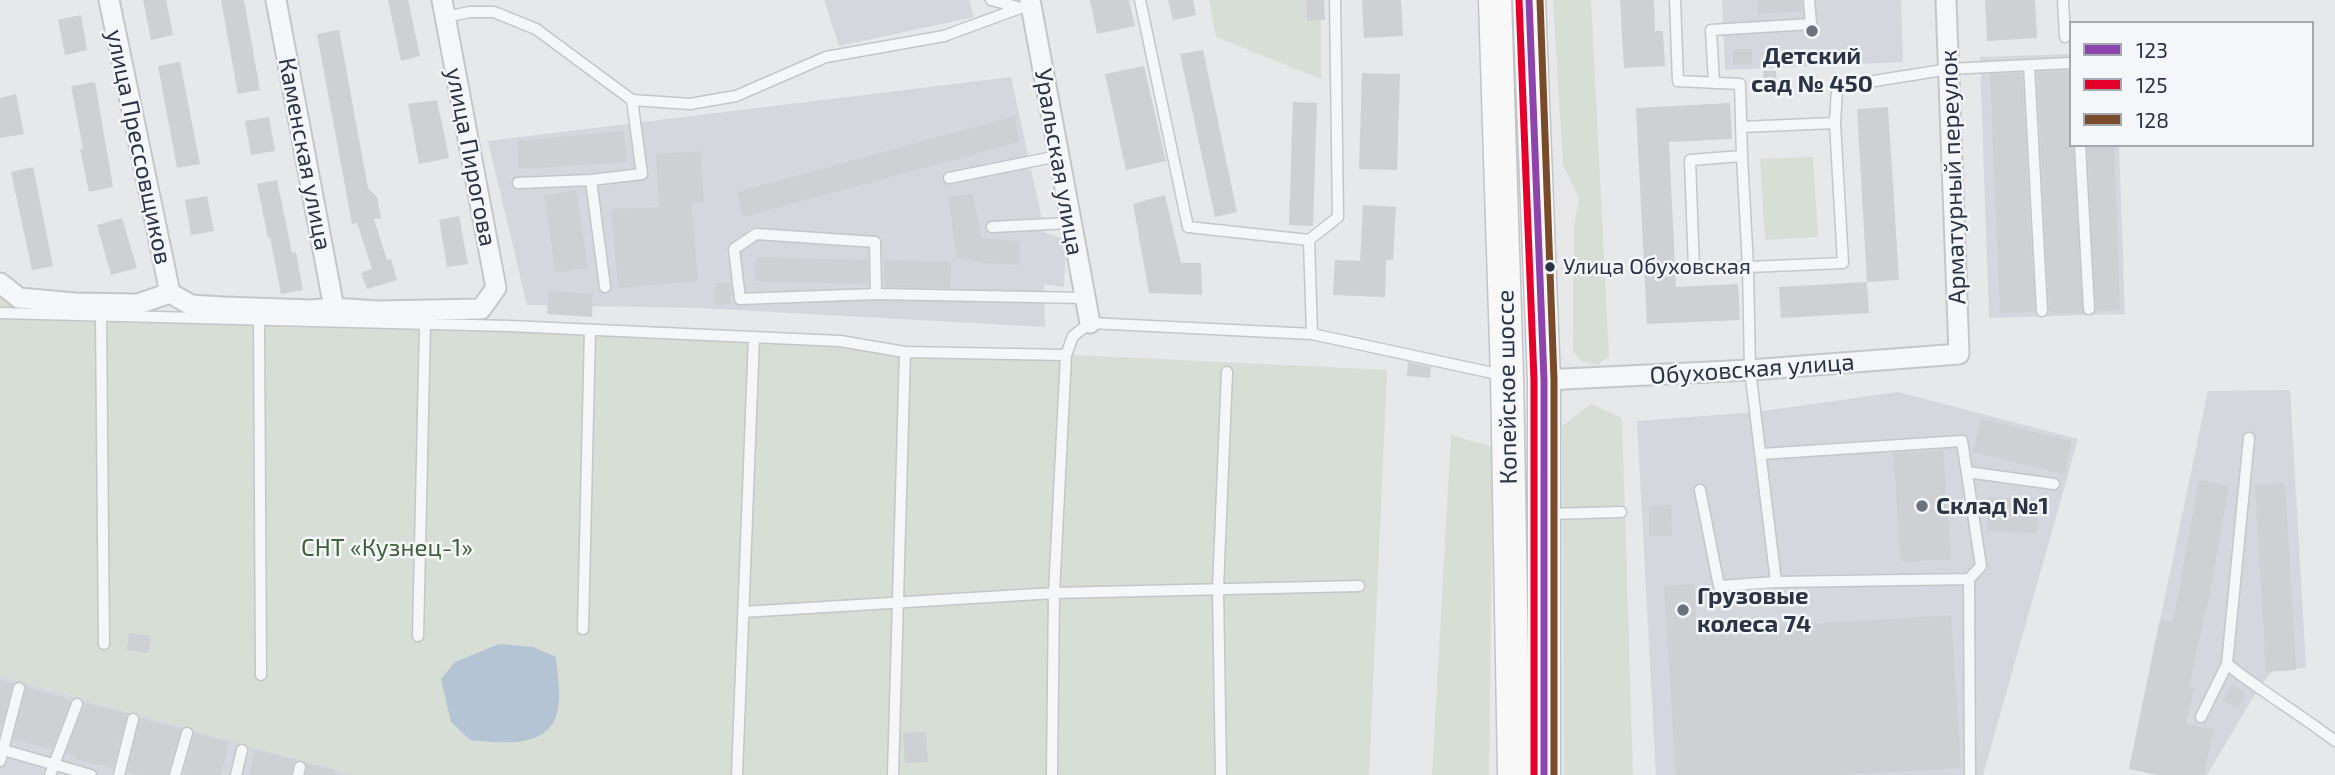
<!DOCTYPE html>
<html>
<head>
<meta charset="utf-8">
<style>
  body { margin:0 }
  #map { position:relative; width:2335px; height:775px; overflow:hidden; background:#e6e8ea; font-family:"Exo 2",sans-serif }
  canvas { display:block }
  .legend { position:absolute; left:2069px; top:21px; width:245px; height:126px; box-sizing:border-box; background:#f4f6f9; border:2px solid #a4a8b1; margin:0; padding:9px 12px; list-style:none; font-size:21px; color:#2b3445 }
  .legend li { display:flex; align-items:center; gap:14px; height:35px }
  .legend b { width:35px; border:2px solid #a4a8b1 }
</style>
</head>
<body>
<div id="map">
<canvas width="2335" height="775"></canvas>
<ul class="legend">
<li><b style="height:9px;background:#8e44ad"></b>123</li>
<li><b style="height:9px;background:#e4002b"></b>125</li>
<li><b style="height:9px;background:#7a4b2a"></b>128</li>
</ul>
</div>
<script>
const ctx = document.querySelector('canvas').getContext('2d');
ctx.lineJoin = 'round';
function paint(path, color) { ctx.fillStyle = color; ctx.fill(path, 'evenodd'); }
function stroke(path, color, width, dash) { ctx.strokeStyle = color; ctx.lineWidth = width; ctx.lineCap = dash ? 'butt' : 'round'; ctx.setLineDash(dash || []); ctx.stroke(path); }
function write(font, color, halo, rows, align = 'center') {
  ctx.font = font + ' "Exo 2",sans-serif'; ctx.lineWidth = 5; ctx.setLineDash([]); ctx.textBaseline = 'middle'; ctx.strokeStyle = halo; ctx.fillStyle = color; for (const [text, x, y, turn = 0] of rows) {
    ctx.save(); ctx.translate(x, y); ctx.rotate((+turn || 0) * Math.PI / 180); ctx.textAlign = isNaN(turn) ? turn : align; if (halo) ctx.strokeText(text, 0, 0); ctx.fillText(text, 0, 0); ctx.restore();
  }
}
const built = new Path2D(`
  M824 0H969L974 17 839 46Z
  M1722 0H1901L1903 62 1725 70Z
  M2071 54V145H2119L2125 314 1989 318 1980 57Z
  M1011 77 1045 233 1066 239 1064 287 1044 284 1045 327 700 308 527 305 488 141Z
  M2290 390 2306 668 2273 670 2258 689 2207 775H2158L2129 769 2208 391Z
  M1898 392 2078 439 1983 775H1656L1637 421 1756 412Z
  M0 676 354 775H0Z`);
const green = new Path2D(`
  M1209 0H1321V79L1216 37Z
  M1553 0H1591L1609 356 1597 365 1581 361 1573 352 1574 227 1579 199 1563 164Z
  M1813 157 1818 237 1765 240 1760 159Z
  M0 294 8 304 1387 370 1369 775H354L0 676Z
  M1591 404 1622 418 1633 775H1564L1562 426Z
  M1451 435 1493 447 1489 775H1432Z`);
const water = new Path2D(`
  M499 644 533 647 556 657C557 673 561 692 558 708 552 750 502 743 470 740L451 722 441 679 455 662Z`);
const building = new Path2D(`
  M143 0H166L173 35 151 40Z
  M221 0H244L260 90 238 94Z
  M388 0H408L420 56 401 61Z
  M1090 0H1129L1135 26 1097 34Z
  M1168 0H1193L1196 15 1173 20Z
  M1306 0H1324L1325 20 1307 21Z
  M1362 0H1401L1403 36 1364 38Z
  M1620 0H1654L1655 31H1663L1665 66 1624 68Z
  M1757 0H1802V11L1758 14Z
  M1985 0H2035L2037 38 1987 41Z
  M81 15 87 50 65 55 58 20Z
  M339 30 368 188 377 197 381 218 374 219 387 260 391 259 397 280 367 289 361 273 372 269 357 223 352 224 317 34Z
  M1733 49H1752V64L1733 65Z
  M1203 50 1237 212 1215 217 1180 54Z
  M180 62 200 164 177 168 158 66Z
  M1144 66 1166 161 1126 170 1105 74Z
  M1763 71H1776L1777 91 1764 92Z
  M2071 71V145H2073L2083 313 2052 314V311H2049L2037 72Z
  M1362 73 1400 74 1397 170 1359 169Z
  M2019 73H2022L2035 312 2000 313 1990 74Z
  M95 82 113 187 89 192 80 149H83L71 86Z
  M16 94 24 134 0 138V98Z
  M437 100 449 158 419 164 408 104Z
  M1293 102 1317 103 1313 226 1289 225Z
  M1730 103 1732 139 1669 142 1676 287 1738 284 1740 320 1647 324 1636 108Z
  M1888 107 1899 280 1867 282 1857 109Z
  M1015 116 1019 142 743 217 737 192Z
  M269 117 275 151 251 155 245 121Z
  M624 131 627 162 519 169 517 141Z
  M2087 145H2114L2120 310 2096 311Z
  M700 151 704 202 691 203 698 281 618 288 611 209 659 207 656 154Z
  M33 167 53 266 32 270 11 172Z
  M277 180 292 253 296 252 303 290 281 294 270 237 268 238 257 184Z
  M576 190 588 268 556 273 544 195Z
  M973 194 981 238 1020 241 1019 265 984 263 957 258 948 197Z
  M1165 195 1181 263H1201L1202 295 1149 293 1133 204Z
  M207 196 214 231 191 235 185 200Z
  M1363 205 1396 207 1393 260H1386L1385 297 1333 295 1335 260 1360 261Z
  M459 216 468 264 447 267 439 220Z
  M122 218 137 268 111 275 97 225Z
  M756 257 868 260V284L755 281Z
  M883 260 951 262 950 288 885 287Z
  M1867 282 1869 313 1781 318 1779 287Z
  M715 283H730L731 304 716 305Z
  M549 291 593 294 592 317 547 314Z
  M1408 362 1431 367 1430 378 1407 376Z
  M1981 419 2072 441 2064 474 1973 452Z
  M1943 450 1951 559 1901 562 1893 453Z
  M2199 480 2229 486 2208 604H2207L2189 687 2194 688 2186 724 2213 729 2204 775H2158L2129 769 2160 619 2173 622Z
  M2285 483 2296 670 2266 672 2255 485Z
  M1988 497 2039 500 2037 533 1987 531Z
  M1671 505 1672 536H1649V506Z
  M1694 584 1697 631 1951 615 1961 768 1841 775H1676L1664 586Z
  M129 633 151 636 148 653 127 650Z
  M0 680 13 684 0 731Z
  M2232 685 2246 693 2237 708 2223 700Z
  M26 687 71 700 52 749 13 739Z
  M84 703 127 714 113 768 74 759 75 755 66 753Z
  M140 718 181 729 168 775H139L127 772Z
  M926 732 928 762 905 763 903 733Z
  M194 733 229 742 221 775H183Z
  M255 750 297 760 293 765 291 775H249Z
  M306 763 336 770 335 775H306Z`);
const lane = new Path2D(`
  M991 0 1021 8
  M1140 0 1188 227 1309 240
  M1675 0 1678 81 1740 84 1742 156 1690 160 1694 269 1748 267 1750 370 1776 582
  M2063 0 2065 37
  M445 17 470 12H494L536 29 632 100 690 104 736 96 826 57 944 36 1031 4
  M2029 65 2042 311
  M1714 83 1711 30 1811 24 1809 0
  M1835 123 1837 87 1949 69 2071 63
  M1741 127 1835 123 1843 263 1748 267 1742 156
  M2080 145 2089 309
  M949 178 1058 156
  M518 183 591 180
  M992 227 1070 223
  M605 287 591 180 642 174 632 100
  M876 294 740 299 734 249 756 234 875 242 876 294 1085 298
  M0 313 509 326 840 341 905 352 1066 355 1073 336 1090 323 1312 334 1502 375
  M101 316 104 644
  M259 320 261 675
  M1312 334 1309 240 1338 217 1335 0
  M1761 454 1962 441 1981 566 1969 579 1970 775
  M1967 472 2054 484
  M1700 490 1719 586 1776 582 1969 579
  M1548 514 1621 512
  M743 612 1054 593 1359 586
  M583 629 590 330
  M418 636 425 324
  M2227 664C2262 692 2300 714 2335 741
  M2201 717 2227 664 2249 438
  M0 749 91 775
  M0 761 19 688
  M50 775 77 704
  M119 775 133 719
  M175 775 187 733
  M236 775 242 750
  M298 775 300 767
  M737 775 754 337
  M893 775 905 352
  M1052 775 1054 593 1066 355
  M1221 775 1218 588 1227 372`);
const street = new Path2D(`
  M109 0 170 293
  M276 0 334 308
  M1030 0 1090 323
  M0 283 19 298 75 303 138 304 170 293 191 305 223 307 311 310 334 308 376 311 481 309 496 288 442 0
  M1544 380 1750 370 1959 354 1946 0`);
const primary = new Path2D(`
  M1495 0 1507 376 1514 775
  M1529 0 1544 380V775`);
const bus1 = new Path2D(`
  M1529 0 1544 380V775`);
const bus2 = new Path2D(`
  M1519 0 1534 380V775`);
const bus3 = new Path2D(`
  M1540 0 1554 380V775`);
const markers = [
  [1812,31,7,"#6c737f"],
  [1550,267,6,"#2b3445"],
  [1922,506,7,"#6c737f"],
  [1683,610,7,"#6c737f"]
];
const busNames = [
  ["Улица Обуховская",1563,267]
];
const poiNames = [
  ["Детский",1812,56,"center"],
  ["сад № 450",1812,84,"center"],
  ["Склад №1",1936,506],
  ["Грузовые",1697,596],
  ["колеса 74",1697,624]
];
const streetNames = [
  ["улица Прессовщиков",139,147,78],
  ["Каменская улица",305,154,79],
  ["улица Пирогова",471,157,79],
  ["Уральская улица",1059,162,80],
  ["Арматурный переулок",1953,177,-92],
  ["Обуховская улица",1752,369,-4],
  ["Копейское шоссе",1507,387,-91]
];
const parkNames = [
  ["СНТ «Кузнец-1»",387,548]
];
paint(built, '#d4d7dd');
paint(green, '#d6ded6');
paint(water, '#b4c4d5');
paint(building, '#ced0d3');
stroke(lane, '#c4c6c8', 13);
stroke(street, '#c4c6c8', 23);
stroke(primary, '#c2c5c8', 35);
stroke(lane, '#f5f6f7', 10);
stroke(street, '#f5f6f7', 19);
stroke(primary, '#f8f8f8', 32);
stroke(bus1, '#8e44ad', 7);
stroke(bus2, '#e4002b', 7);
stroke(bus3, '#7a4b2a', 7);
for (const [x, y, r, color] of markers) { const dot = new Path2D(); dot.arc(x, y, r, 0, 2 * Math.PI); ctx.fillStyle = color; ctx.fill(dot); stroke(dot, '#f4f6f9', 2.5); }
write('22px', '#2b3445', '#f4f6f9', busNames, 'left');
write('bold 24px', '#2b3445', '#f4f6f9', poiNames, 'left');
write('24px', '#2b3445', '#f4f6f9', streetNames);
write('24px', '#3f6138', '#f4f6f9', parkNames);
</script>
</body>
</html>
